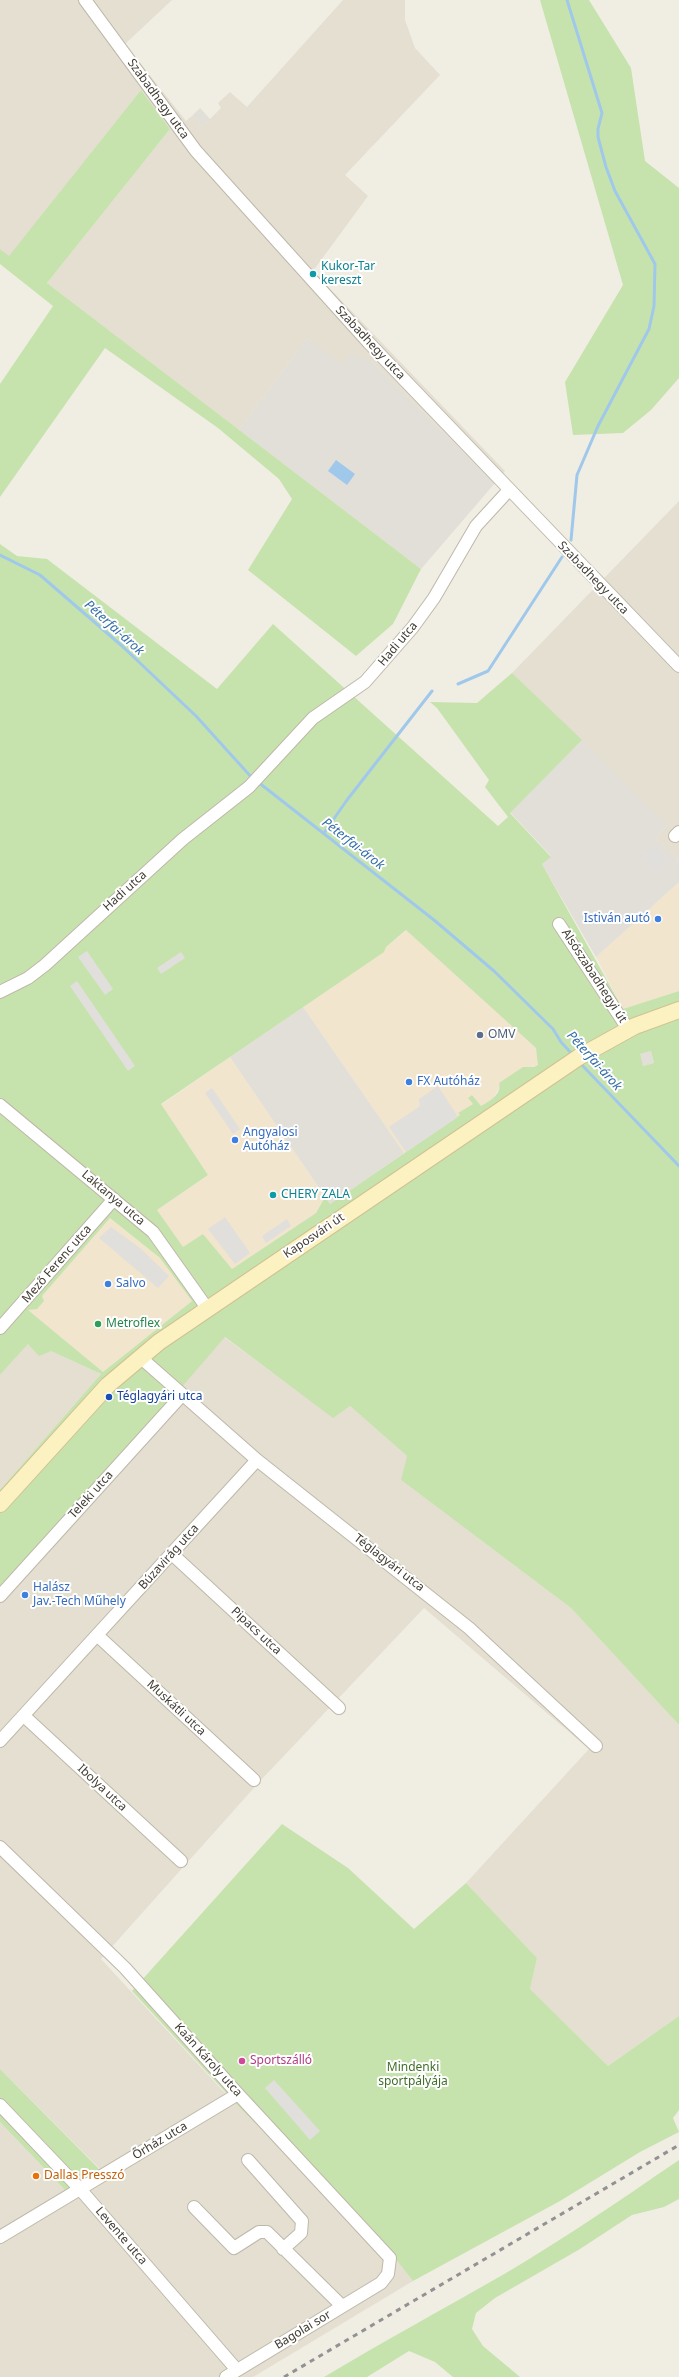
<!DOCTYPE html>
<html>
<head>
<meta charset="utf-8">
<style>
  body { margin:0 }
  canvas { display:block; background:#f0ede3 }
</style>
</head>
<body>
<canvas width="679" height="2377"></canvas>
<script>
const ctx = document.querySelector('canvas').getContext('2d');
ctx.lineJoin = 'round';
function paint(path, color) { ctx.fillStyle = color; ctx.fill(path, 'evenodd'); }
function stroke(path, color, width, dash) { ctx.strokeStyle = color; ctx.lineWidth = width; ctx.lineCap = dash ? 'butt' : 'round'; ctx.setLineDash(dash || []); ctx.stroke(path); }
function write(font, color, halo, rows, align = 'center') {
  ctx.font = font + ' "Noto Sans",sans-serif'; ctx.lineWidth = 4; ctx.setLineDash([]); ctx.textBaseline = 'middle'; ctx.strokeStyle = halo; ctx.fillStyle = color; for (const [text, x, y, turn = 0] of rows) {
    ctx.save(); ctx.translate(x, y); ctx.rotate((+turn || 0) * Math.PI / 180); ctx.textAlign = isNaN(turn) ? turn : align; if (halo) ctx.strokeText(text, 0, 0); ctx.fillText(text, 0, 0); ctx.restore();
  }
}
const residential = new Path2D(`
  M0 0H172L125 44 186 121 192 116 202 127 221 108 218 103 230 92 247 107 343 0H405V20L415 48 440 75 345 175 368 196 313 271 505 471 495 483 371 361 342 365 307 338 239 430 47 283 170 129 141 90 9 257 0 249Z
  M679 501V861L655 838 667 826 512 673Z
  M224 1337 333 1417 350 1406 407 1456 401 1480 571 1608 679 1725V2016L608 2066 530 1989 537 1958 466 1883 589 1749 424 1608 261 1780 101 1959 222 2090 398 2262 413 2281 253 2377H0V2122L65 2190 100 2169 0 2069V1597Z
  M28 1344 51 1351 101 1374 0 1490V1375Z`);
const commercial = new Path2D(`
  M679 882V991L623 1009 596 957Z
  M407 930 536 1048 539 1058 538 1065 529 1068 500 1086 492 1100 481 1107 472 1095 468 1098 473 1104 459 1113 461 1115 404 1153 303 1007 364 965Z
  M230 1057 325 1197 316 1213 231 1270 203 1234 183 1248 157 1210 208 1175 161 1105Z
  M110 1218 160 1258 192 1301 103 1372 27 1310 43 1301 42 1296Z`);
const industrial = new Path2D(`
  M200 108 210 119 202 127 192 116Z
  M307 338 342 364 351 353 371 361 495 483 421 569 239 430Z
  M582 740 667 826 655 838 679 861V882L596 957 542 864 551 856 510 812Z
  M303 1007 404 1153 330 1204 230 1057Z
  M651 1051 654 1063 643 1066 639 1054Z`);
const green = new Path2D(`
  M540 0H589L631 68 645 161 679 188V378L651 410 623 433 573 435 565 382 623 285Z
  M141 90 170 129 47 283 421 569 393 624 356 656 248 570 292 499 279 479 218 428 105 348 0 497V384L53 306 0 264V249L9 256Z
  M0 544 17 556 47 559 217 689 273 624 498 826 508 817 485 787 489 780 437 708 430 702 477 703 512 673 582 740 510 813 551 857 542 864 623 1009 679 991V1725L571 1608 401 1480 407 1456 350 1406 333 1418 225 1337 0 1597V1490L101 1374 51 1351 39 1356 28 1344 0 1375ZM406 930 536 1048 538 1065 534 1067H523L499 1083C502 1094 490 1101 481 1106L472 1095 468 1098 473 1104 458 1113 460 1115 330 1204 325 1197 316 1213 232 1269 203 1234 183 1247 157 1210 208 1175 161 1104 384 952 386 947ZM651 1051 654 1063 643 1066 640 1054ZM110 1218 160 1258 192 1301 103 1372 28 1310 37 1309 44 1301 42 1296Z
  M282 1824 348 1868 414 1929 466 1883 537 1958 530 1989 608 2066 679 2016V2110L673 2118 679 2132 640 2152 560 2201 413 2281 398 2262 240 2108 132 1991Z
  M0 2069 100 2170 65 2190 0 2122Z
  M679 2160V2199L664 2207 632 2215 580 2249 495 2298 476 2313 472 2329 483 2346 520 2377H453L435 2362 409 2351 367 2377H324C384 2341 445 2308 506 2273 565 2238 622 2199 679 2160Z`);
const parking = new Path2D(`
  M651 846 660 850 668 864 659 869 655 868 654 872 649 875 651 866 640 858Z
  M87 951 113 989 105 995 78 957Z
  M181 952 185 958 161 974 157 968Z
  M77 981 135 1066 128 1071 70 986Z
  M438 1086 458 1117 406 1152 389 1127 420 1106 419 1099Z
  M212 1088 240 1129 233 1134 205 1093Z
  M225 1217 250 1253 235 1264 208 1229Z
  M287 1219 291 1226 266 1243 262 1236Z
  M111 1227 140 1248 169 1276 158 1288 99 1238Z
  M274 2080 320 2131 310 2140 265 2088Z`);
const water = new Path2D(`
  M336 460 355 474 347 485 328 471Z`);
const stream = new Path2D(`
  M567 0 602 113 598 129V137L606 167 615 191 655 264 654 306 649 329 598 426 577 475 571 540
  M0 555 40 575 122 646 196 716 253 779
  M458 684 488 671 562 557
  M258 782 434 920 494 971 553 1029 561 1042 573 1055
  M324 833 347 800 432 691
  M579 1062 679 1166`);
const minor = new Path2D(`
  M85 0 196 151 369 343 679 666
  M675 836 679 832
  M559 924 628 1029
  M0 992 28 978 45 965 183 839 249 787 313 718 365 682 413 627 434 598 476 526 509 490
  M0 1105 153 1232 207 1308
  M0 1328 114 1199
  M140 1357 257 1460 469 1628 596 1746
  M172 1554 339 1708
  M0 1596 182 1395
  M98 1636 254 1780
  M24 1716 181 1861
  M0 1741 257 1460
  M0 1847 125 1968 238 2094 390 2258 388 2274 381 2283 226 2377
  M0 2105 80 2189 237 2370
  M248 2160 302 2221 301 2233 283 2249
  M194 2207 234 2248 259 2232H267L342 2306
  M0 2237 238 2094`);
const secondary = new Path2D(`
  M0 1504 108 1385 159 1342 579 1057 635 1026 679 1010`);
const rail = new Path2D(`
  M284 2377 679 2145`);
const markers = [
  [313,274,4,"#0f9aa8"],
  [658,919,4,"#3f7fe0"],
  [480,1035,4,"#5c6f8a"],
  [409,1082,4,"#3f7fe0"],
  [235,1140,4,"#3f7fe0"],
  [273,1195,4,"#0f9aa8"],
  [108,1284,4,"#3f7fe0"],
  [98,1324,4,"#2e9e5b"],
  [109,1397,4,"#1a4fb4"],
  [25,1595,4,"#3f7fe0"],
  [242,2061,4,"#d1479c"],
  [36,2176,4,"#e8710a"]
];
const streetNames = [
  ["Szabadhegy utca",158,99,54],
  ["Szabadhegy utca",370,343,47],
  ["Szabadhegy utca",593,578,46],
  ["Hadi utca",398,644,-50],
  ["Hadi utca",125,891,-42],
  ["Alsószabadhegyi út",594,976,57],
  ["Laktanya utca",113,1198,40],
  ["Kaposvári út",314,1236,-34],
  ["Mező Ferenc utca",57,1264,-49],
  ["Teleki utca",91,1495,-48],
  ["Búzavirág utca",169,1557,-48],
  ["Téglagyári utca",389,1563,38],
  ["Pipacs utca",256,1631,43],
  ["Muskátli utca",176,1708,43],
  ["Ibolya utca",102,1788,43],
  ["Kaán Károly utca",208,2060,48],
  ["Őrház utca",160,2141,-31],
  ["Levente utca",121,2236,49],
  ["Bagolai sor",303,2330,-31]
];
const cultureNames = [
  ["Kukor-Tar",321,267],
  ["kereszt",321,281],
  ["CHERY ZALA",281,1195]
];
const shopNames = [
  ["Istiván autó",650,919,"right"],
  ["FX Autóház",417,1082],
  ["Angyalosi",243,1133],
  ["Autóház",243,1147],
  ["Salvo",116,1284],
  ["Halász",33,1588],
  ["Jav.-Tech Műhely",33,1602]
];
const serviceNames = [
  ["OMV",488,1035]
];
const leisureNames = [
  ["Metroflex",106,1324]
];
const transitNames = [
  ["Téglagyári utca",117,1397]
];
const hotelNames = [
  ["Sportszálló",250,2061]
];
const parkNames = [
  ["Mindenki",413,2068],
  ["sportpályája",413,2082]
];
const foodNames = [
  ["Dallas Presszó",44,2176]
];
const waterNames = [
  ["Péterfai-árok",114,628,42],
  ["Péterfai-árok",353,844,38],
  ["Péterfai-árok",594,1061,48]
];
paint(residential, '#e4dfd1');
paint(commercial, '#f2e5ce');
paint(industrial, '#e2ded8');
paint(green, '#c7e3ad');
paint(parking, '#e1dfdb');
paint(water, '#a0c8eb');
stroke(stream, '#a0c8eb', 3);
stroke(minor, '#beb8a9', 14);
stroke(secondary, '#cfc294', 18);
stroke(minor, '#fff', 12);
stroke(secondary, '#fbf1c1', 16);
stroke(rail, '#929292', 3, [5, 5]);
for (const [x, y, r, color] of markers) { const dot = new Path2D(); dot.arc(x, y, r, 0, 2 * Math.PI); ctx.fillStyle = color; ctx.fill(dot); stroke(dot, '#fff', 1.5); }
write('12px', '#423d33', '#fff', streetNames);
write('12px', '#0d838f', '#fff', cultureNames, 'left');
write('12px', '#366cbe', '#fff', shopNames, 'left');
write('12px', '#4e5e75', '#fff', serviceNames, 'left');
write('12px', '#27864d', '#fff', leisureNames, 'left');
write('12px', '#164399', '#fff', transitNames, 'left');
write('12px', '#b23c85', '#fff', hotelNames, 'left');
write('12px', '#406f2a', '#fff', parkNames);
write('12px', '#c56008', '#fff', foodNames, 'left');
write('italic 13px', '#336ea7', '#fff', waterNames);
</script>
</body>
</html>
